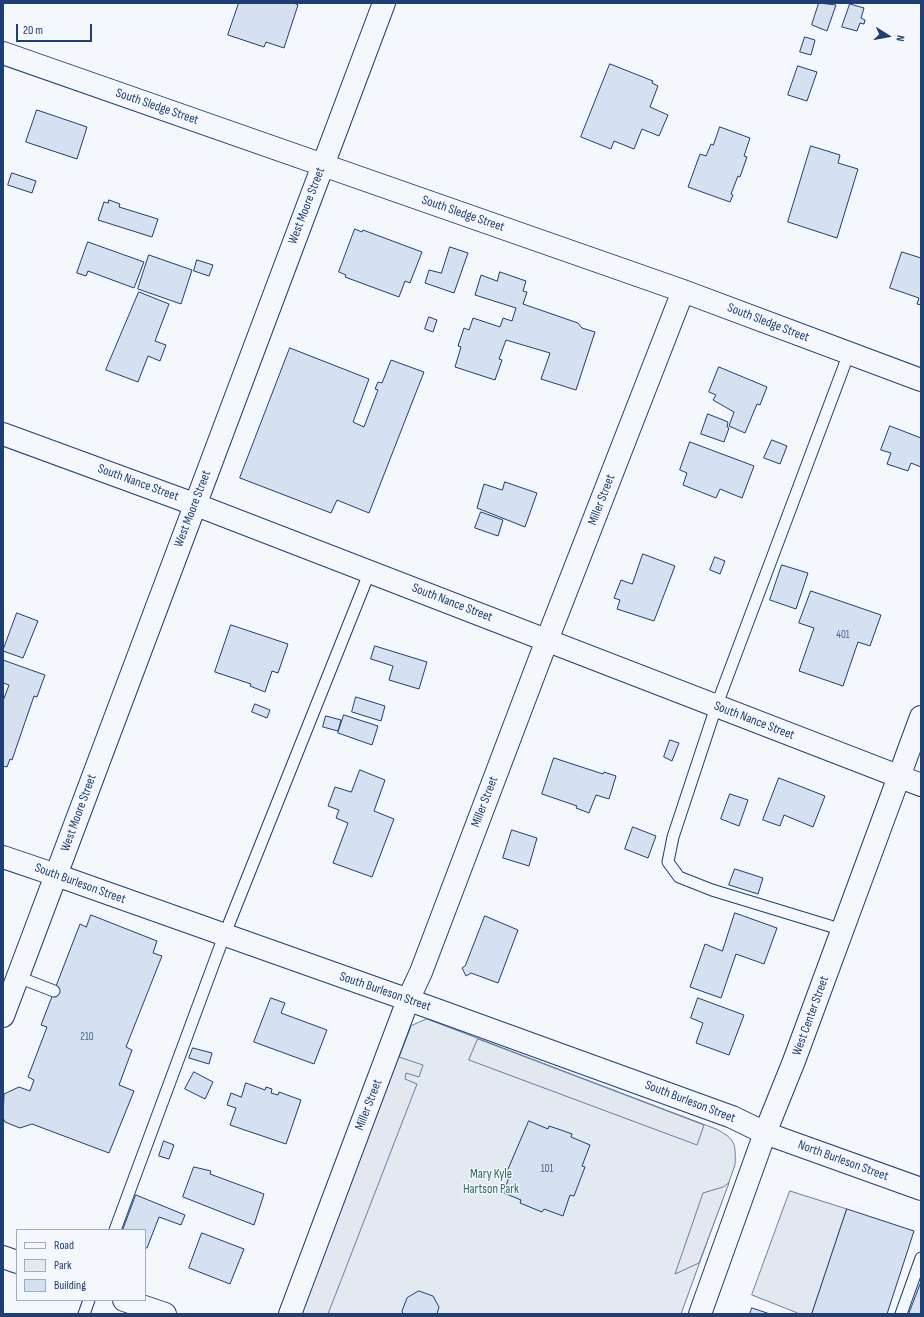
<!DOCTYPE html>
<html>
<head>
<meta charset="utf-8">
<style>
  body { margin:0 }
  #map { position:relative; width:924px; height:1317px; overflow:hidden; background:#f4f7fb; font-family:"Sofia Sans Condensed",sans-serif }
  canvas { display:block }
  .frame { position:absolute; inset:0; border:4px solid #1d3f73; pointer-events:none }
  .legend { position:absolute; left:16px; top:1229px; width:130px; height:72px; box-sizing:border-box; background:#f4f7fb; border:1px solid #9eadc5; margin:0; padding:5px 7px; list-style:none; font-size:12px; color:#1d3f73 }
  .legend li { display:flex; align-items:center; gap:8px; height:20px }
  .legend b { width:20px; border:1px solid #9eadc5 }
  .north { position:absolute; left:868px; top:16px; width:40px; height:40px; -webkit-text-stroke:3px #f4f7fb; paint-order:stroke; rotate:101deg; font-size:11px; font-weight:700; line-height:16px; text-align:center; color:#1d3f73 }
  .north::after { content:''; display:block; margin:auto; width:14px; height:18px; background:#1d3f73; clip-path:polygon(50% 0,100% 100%,50% 72%,0 100%) }
  .scale { position:absolute; left:16px; top:24px; width:76px; height:18px; box-sizing:border-box; border:2px solid #1d3f73; border-top:0; padding-left:5px; font-size:12px; line-height:14px; white-space:nowrap; color:#1d3f73; -webkit-text-stroke:3px #f4f7fb; paint-order:stroke }
</style>
</head>
<body>
<div id="map">
<canvas width="924" height="1317"></canvas>
<div class="frame"></div>
<ul class="legend">
<li><b style="height:5px;background:#f4f7fb"></b>Road</li>
<li><b style="height:11px;background:#e3e9f0"></b>Park</li>
<li><b style="height:11px;background:#d5e0f0"></b>Building</li>
</ul>
<div class="north">N</div>
<div class="scale">20 m</div>
</div>
<script>
const ctx = document.querySelector('canvas').getContext('2d');
ctx.lineJoin = 'round';
function paint(path, color) { ctx.fillStyle = color; ctx.fill(path, 'evenodd'); }
function stroke(path, color, width, dash) { ctx.strokeStyle = color; ctx.lineWidth = width; ctx.lineCap = dash ? 'butt' : 'round'; ctx.setLineDash(dash || []); ctx.stroke(path); }
function write(font, color, halo, rows, align = 'center') {
  ctx.font = font + ' "Sofia Sans Condensed",sans-serif'; ctx.lineWidth = 3; ctx.setLineDash([]); ctx.textBaseline = 'middle'; ctx.strokeStyle = halo; ctx.fillStyle = color; for (const [text, x, y, turn = 0] of rows) {
    ctx.save(); ctx.translate(x, y); ctx.rotate((+turn || 0) * Math.PI / 180); ctx.textAlign = isNaN(turn) ? turn : align; if (halo) ctx.strokeText(text, 0, 0); ctx.fillText(text, 0, 0); ctx.restore();
  }
}
const green = new Path2D(`
  M427 1019 716 1129C735 1139 736 1143 735 1165L681 1314H302L411 1026Z`);
const parking = new Path2D(`
  M478 1039 704 1125 697 1145 469 1060Z
  M399 1057 423 1065 419 1077 406 1073 405 1079 417 1084 328 1314H302Z
  M729 1183 699 1263 675 1274 703 1193 723 1187Z
  M790 1191 847 1209 812 1314H800L752 1295Z`);
const building = new Path2D(`
  M239 3H294L298 5 284 48 266 42 264 47 228 35Z
  M819 3 836 5 827 31 812 25Z
  M850 4 864 8 861 18 865 20 864 24 860 23 857 31 842 27Z
  M805 37 815 40 811 55 800 52Z
  M610 64 653 81 652 83 658 86 650 107 668 115 659 136 642 129 634 149 614 141 611 149 581 137Z
  M798 66 817 72 807 101 788 95Z
  M37 110 87 127 77 159 26 142Z
  M720 127 750 138 744 156 747 157 740 177 738 176 731 194 733 195 730 202 688 187 700 154 706 156 711 144 713 145Z
  M811 146 840 155 838 163 858 169 837 238 788 222Z
  M12 173 36 181 32 193 8 185Z
  M109 200 120 204 119 207 158 219 152 237 98 220 104 202 108 203Z
  M355 229 362 232 363 230 422 252 410 283 405 281 399 297 345 277 346 275 339 272Z
  M88 242 144 262 134 288 88 271 86 276 77 273Z
  M450 247 468 253 454 293 425 283 429 270 441 273Z
  M902 252 921 258V305L917 304 919 298 890 288Z
  M149 255 192 270 181 304 138 289Z
  M197 260 213 265 209 276 194 271Z
  M500 272 526 281 523 291 527 292 523 304 578 323 582 328 595 332 576 390 541 379 550 353 506 340 499 359 502 360 495 380 455 367 461 347 458 346 464 328 469 330 473 318 500 327 503 318 512 321 516 308 475 295 481 275 497 281Z
  M139 292 169 304 155 341 166 345 160 361 148 356 138 382 106 370Z
  M429 317 437 320 433 332 425 329Z
  M290 348 369 379 353 422 364 427 378 390 375 389 378 382 382 383 391 360 424 372 369 513 337 500 331 513 240 478Z
  M719 367 767 387 760 405 757 404 745 433 729 426 734 412 713 400 716 395 709 392Z
  M708 414 728 422 727 427 729 428 724 442 701 434Z
  M890 426 921 438V467L911 463 908 471 887 464 891 453 881 450Z
  M772 440 787 446 780 464 764 458Z
  M690 442 754 466 742 498 720 489 716 498 683 485 687 473 680 470Z
  M505 482 537 493 525 527 477 508 484 484 502 490Z
  M481 512 503 520 498 536 475 528Z
  M643 554 675 566 654 621 617 609 620 600 614 598 621 580 632 584Z
  M715 557 725 561 720 574 710 570Z
  M782 565 808 573 796 609 770 600Z
  M811 591 881 615 870 646 858 642 843 686 799 671 814 628 799 623Z
  M17 613 38 621 23 658 3 651Z
  M231 625 288 644 278 673 272 671 265 692 250 686 251 684 215 672Z
  M375 646 427 662 419 689 389 680 393 666 371 659Z
  M3 660 45 675 37 697 34 696 12 760 10 759 7 767 3 766V701L9 685 3 683Z
  M356 697 385 706 381 721 352 712Z
  M255 704 270 710 267 718 252 712Z
  M344 715 378 726 372 745 338 733Z
  M326 716 341 720 338 731 323 727Z
  M670 740 679 743 672 761 664 757Z
  M554 758 603 774 604 772 616 776 609 799 596 795 589 813 576 808 577 806 542 794Z
  M360 770 385 780 374 811 394 819 372 877 333 863 348 823 336 818 339 810 328 806 335 787 351 792Z
  M779 778 825 796 813 827 784 815 780 826 763 820Z
  M730 794 748 800 739 826 721 819Z
  M633 827 656 836 648 858 625 849Z
  M512 830 537 838 529 866 503 858Z
  M735 869 763 878 758 894 729 885Z
  M735 913 777 928 764 964 736 954 721 998 690 987 705 944 722 951Z
  M91 915 157 941 153 953 162 956 126 1047 132 1050 119 1085 134 1091 109 1153 32 1124 20 1128 5 1122 3 1118 4 1094 19 1087 30 1091 34 1080 28 1077 47 1027 41 1025 80 924 86 927Z
  M485 916 518 930 498 983 471 973 466 976 462 968 465 966Z
  M271 998 285 1003 281 1013 327 1030 314 1064 254 1042Z
  M698 998 744 1015 729 1055 696 1043 703 1023 691 1018Z
  M193 1048 212 1053 209 1064 189 1058Z
  M194 1072 213 1082 205 1099 185 1089Z
  M246 1083 265 1090 266 1087 272 1089 271 1093 278 1095 279 1092 301 1100 286 1144 230 1125 236 1108 227 1105 231 1093 241 1097Z
  M529 1121 548 1129 549 1126 561 1130 572 1134 571 1137 590 1145 582 1166 585 1167 574 1196 570 1195 563 1216 544 1209 542 1212 520 1203 521 1200 504 1193 510 1173 508 1170Z
  M164 1141 174 1145 169 1159 159 1156Z
  M194 1167 211 1171 210 1174 264 1194 254 1225 183 1197Z
  M136 1195 185 1215 181 1225 159 1217 147 1248H145V1230H123Z
  M847 1209 914 1231 887 1314H812Z
  M202 1233 244 1249 230 1284 189 1268Z
  M921 1282V1314H909Z
  M419 1291 433 1296 439 1307 437 1314H403L402 1311 407 1298Z
  M752 1308 770 1314H750Z`);
const lane = new Path2D(`
  M843 930 712 890 679 877 668 862 673 837 716 707 849 353
  M18 977 54 991
  M115 1230 224 936 370 571
  M84 1314 89 1300
  M901 1314 921 1258`);
const street = new Path2D(`
  M3 53 323 165
  M3 434 194 504
  M3 857 56 875`);
const secondary = new Path2D(`
  M323 165 683 291 921 380
  M194 504 921 785
  M56 875 437 1010 732 1117 765 1133 921 1189
  M3 1016 384 3
  M3 1257 17 1262
  M124 1300 165 1314
  M290 1314 408 1000 421 972 547 640 683 291
  M700 1314 765 1133 794 1061 921 717`);
const numberNames = [
  ["401",843,635],
  ["210",87,1037],
  ["101",547,1169]
];
const streetNames = [
  ["South Sledge Street",157,107,19],
  ["West Moore Street",307,206,-69],
  ["South Sledge Street",463,214,19],
  ["South Sledge Street",768,323,21],
  ["South Nance Street",138,483,20],
  ["Miller Street",602,500,-69],
  ["West Moore Street",193,509,-69],
  ["South Nance Street",452,603,21],
  ["South Nance Street",754,721,21],
  ["Miller Street",485,802,-69],
  ["West Moore Street",79,813,-70],
  ["South Burleson Street",80,884,20],
  ["South Burleson Street",385,992,19],
  ["West Center Street",811,1016,-70],
  ["South Burleson Street",690,1102,21],
  ["Miller Street",369,1105,-69],
  ["North Burleson Street",843,1161,20]
];
const parkNames = [
  ["Mary Kyle",491,1175],
  ["Hartson Park",491,1190]
];
paint(green, '#e3e9f0');
stroke(green, '#687fa3', 1);
paint(parking, '#e3e8f0');
stroke(parking, '#687fa3', 1);
paint(building, '#d5e0f0');
stroke(building, '#1d3f73', 1);
stroke(lane, '#1d3f73', 13);
stroke(street, '#1d3f73', 24);
stroke(secondary, '#1d3f73', 24);
stroke(lane, '#f4f7fb', 11);
stroke(street, '#f4f7fb', 22);
stroke(secondary, '#f4f7fb', 22);
write('11px', '#4b6792', null, numberNames);
write('13px', '#1d3f73', '#f4f7fb', streetNames);
write('13px', '#2c6c60', '#f4f7fb', parkNames);
</script>
</body>
</html>
